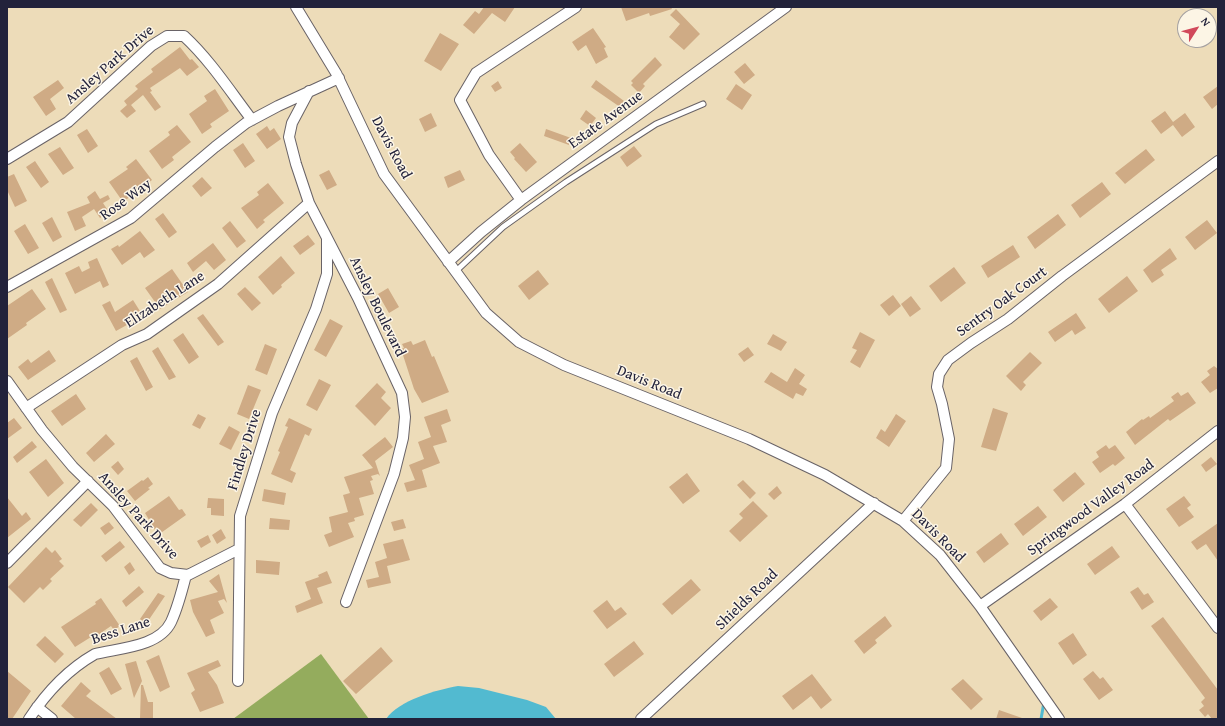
<!DOCTYPE html>
<html>
<head>
<meta charset="utf-8">
<style>
  body { margin:0 }
  #map { position:relative; width:1225px; height:726px; overflow:hidden; background:#eddcb9; font-family:"Gentium Book Plus",serif }
  canvas { display:block }
  .frame { position:absolute; inset:0; border:8px solid #22223b; pointer-events:none }
  .north { position:absolute; left:1177px; top:8px; width:40px; height:40px; box-sizing:border-box; background:#fcf5e5; border:1px solid #a5a1a1; border-radius:50%; rotate:54deg; font-size:11px; font-weight:700; line-height:16px; text-align:center; color:#22223b }
  .north::after { content:''; display:block; margin:auto; width:14px; height:18px; background:#d1495b; clip-path:polygon(50% 0,100% 100%,50% 72%,0 100%) }
</style>
</head>
<body>
<div id="map">
<canvas width="1225" height="726"></canvas>
<div class="frame"></div>
<div class="north">N</div>
</div>
<script>
const ctx = document.querySelector('canvas').getContext('2d');
ctx.lineJoin = 'round';
function paint(path, color) { ctx.fillStyle = color; ctx.fill(path, 'evenodd'); }
function stroke(path, color, width, dash) { ctx.strokeStyle = color; ctx.lineWidth = width; ctx.lineCap = dash ? 'butt' : 'round'; ctx.setLineDash(dash || []); ctx.stroke(path); }
function write(font, color, halo, rows, align = 'center') {
  ctx.font = font + ' "Gentium Book Plus",serif'; ctx.lineWidth = 3; ctx.setLineDash([]); ctx.textBaseline = 'middle'; ctx.strokeStyle = halo; ctx.fillStyle = color; for (const [text, x, y, turn = 0] of rows) {
    ctx.save(); ctx.translate(x, y); ctx.rotate((+turn || 0) * Math.PI / 180); ctx.textAlign = isNaN(turn) ? turn : align; if (halo) ctx.strokeText(text, 0, 0); ctx.fillText(text, 0, 0); ctx.restore();
  }
}
const forest = new Path2D(`
  M321 654 369 719H233Z`);
const water = new Path2D(`
  M458 686 479 688 527 700 546 707 556 719H386C399 700 436 690 458 686Z`);
const stream = new Path2D(`
  M1041 719 1044 702`);
const building = new Path2D(`
  M484 7H515L505 22 492 13 474 34 463 25 475 11 479 14Z
  M621 7H671L672 9 650 16 649 13 626 21Z
  M676 9 700 34 684 50 669 37 680 24 670 15Z
  M593 28 606 47 604 48 608 57 596 64 586 45 578 51 572 42Z
  M440 33 459 44 441 71 424 61Z
  M180 47 190 60 192 59 199 67 187 76 180 68 150 88 152 91 150 92 161 107 155 111 143 95 131 105 136 111 127 118 120 111 127 105 124 101 138 89 135 86 153 72 151 69Z
  M655 57 662 65 643 84 645 86 639 93 631 85 633 83 631 81Z
  M745 63 755 75 744 84 734 72Z
  M58 80 64 88 50 99 56 109 46 116 33 97Z
  M596 80 624 101 620 107 591 87Z
  M498 81 502 88 495 92 491 86Z
  M736 84 752 95 742 110 726 99Z
  M1218 86V104L1212 109 1203 97Z
  M215 89 229 111 210 124 212 127 202 134 189 114 207 101 204 96Z
  M586 110 596 118 590 126 580 119Z
  M1165 111 1173 122 1185 113 1195 127 1182 137 1173 125 1161 134 1151 121Z
  M431 113 437 126 425 132 419 119Z
  M177 125 191 142 172 157 174 160 162 169 149 151 170 135 168 132Z
  M267 126 270 131 274 128 281 139 267 149 256 134Z
  M87 129 98 146 88 153 77 135Z
  M546 129 571 138 569 145 544 136Z
  M243 143 255 161 245 168 233 150Z
  M520 143 537 162 526 172 514 159 515 158 510 152Z
  M634 146 642 156 627 167 620 157Z
  M60 147 74 168 63 175 48 154Z
  M1146 149 1155 160 1125 184 1115 173Z
  M136 159 152 180 123 202 109 182 128 169 126 167Z
  M35 161 49 182 41 188 26 167Z
  M329 170 337 185 327 190 319 175Z
  M460 170 465 180 448 188 444 177Z
  M14 174 27 201 15 207 7 190V177Z
  M202 177 212 188 201 197 192 186Z
  M1102 182 1111 194 1080 218 1071 205Z
  M268 183 284 203 263 220 265 222 257 229 241 208 259 195 257 192Z
  M95 191 100 199 108 195 110 199 103 203 109 212 100 218 94 209 82 217 86 226 75 231 67 212 90 203 87 197Z
  M163 213 177 232 169 238 155 219Z
  M1058 214 1066 225 1035 249 1027 237Z
  M52 217 62 237 53 242 42 223Z
  M1207 220 1217 233 1195 250 1185 237Z
  M230 221 246 241 237 248 222 228Z
  M25 224 39 248 28 254 14 231Z
  M140 231 155 250 144 258 140 252 122 265 111 249 118 245 119 247Z
  M308 235 315 244 300 255 293 246Z
  M213 243 226 260 214 270 206 261 193 272 187 263Z
  M1013 245 1020 257 988 278 981 266Z
  M1170 248 1177 259 1161 270 1164 275 1152 283 1143 270Z
  M281 256 295 273 281 285 282 287 273 295 258 277Z
  M97 258 109 285 103 288 100 281 75 294 65 273 79 266 82 272 90 268 88 262Z
  M954 267 966 283 941 302 929 286Z
  M172 269 188 292 160 309 145 288Z
  M538 270 549 284 529 300 518 286Z
  M1127 276 1138 291 1109 313 1098 299Z
  M52 278 67 310 60 313 45 282Z
  M245 287 261 303 252 311 237 294Z
  M388 288 399 307 389 313 378 294Z
  M32 289 46 309 26 323 27 325 7 339V306Z
  M893 295 901 306 889 316 880 305Z
  M911 296 921 309 910 317 901 304Z
  M133 300 143 316 116 331 102 305 110 301 115 312Z
  M1076 313 1086 328 1075 335 1072 330 1055 342 1048 332Z
  M203 314 224 342 218 346 197 318Z
  M330 319 343 326 326 357 314 350Z
  M860 332 875 340 860 368 850 362 857 350 852 348Z
  M183 333 199 357 189 364 173 340Z
  M773 334 787 342 781 351 767 344Z
  M425 340 432 357 434 356 449 392 422 403 414 389 401 349 404 348 402 344 411 341 413 345Z
  M265 344 277 349 267 375 255 370Z
  M158 347 176 377 169 380 152 351Z
  M748 347 754 355 744 362 738 354Z
  M49 350 56 361 28 380 18 367 28 359 31 363Z
  M1030 352 1042 363 1023 382 1026 385 1021 391 1006 376Z
  M137 357 153 387 146 391 130 361Z
  M1214 366 1218 369V388L1210 393 1201 382 1210 375 1207 371Z
  M795 368 805 375 799 384 807 389 803 396 796 393 793 399 764 382 771 372 787 382Z
  M319 379 331 385 317 411 306 405Z
  M377 383 386 392 381 398 391 408 375 426 355 406Z
  M248 385 261 390 249 419 237 414Z
  M1178 392 1181 396 1188 392 1196 403 1170 421 1168 419 1135 445 1126 432 1142 419 1143 420 1149 416 1150 418 1174 401 1171 397Z
  M76 394 86 409 62 426 51 411Z
  M993 408 1008 413 996 451 981 447Z
  M447 409 451 421 441 425 447 442 433 446 440 463 422 470 427 487 407 492 404 483 415 480 409 465 424 459 418 442 431 437 424 417Z
  M198 414 206 418 200 429 192 425Z
  M896 414 906 421 889 447 876 438 881 429 885 432Z
  M14 418 22 428 7 439V423Z
  M289 418 312 429 309 436 305 434 290 470 296 473 292 483 271 474 280 452 278 451 288 427 285 426Z
  M229 426 240 432 231 450 219 444Z
  M106 434 115 444 94 462 86 453Z
  M385 437 393 447 375 461 380 476 378 474 371 476 373 480 370 481 374 494 359 498 364 515 354 518 355 521 348 523 354 537 329 547 324 535 332 532 329 517 348 512 343 495 350 493 344 477 373 468 362 455Z
  M32 441 37 447 17 463 13 457Z
  M1106 445 1109 449 1115 445 1125 458 1115 466 1113 464 1100 473 1092 462 1099 457 1096 452Z
  M1211 457 1217 464 1206 472 1201 465Z
  M46 459 64 483 48 497 29 472Z
  M118 461 124 469 118 475 111 467Z
  M1075 472 1085 484 1063 502 1053 490Z
  M687 473 700 491 683 504 669 487Z
  M148 477 153 484 148 488 150 489 135 501 127 491 142 480 143 481Z
  M743 480 756 493 750 499 737 485Z
  M777 486 782 493 774 500 768 494Z
  M264 489 286 493 284 505 262 501Z
  M169 496 179 510 182 509 186 515 158 535 145 513Z
  M1184 496 1191 505 1187 508 1194 517 1179 527 1166 509Z
  M7 497 22 516 26 512 31 519 7 538Z
  M208 498 224 499V516L211 515V508H207Z
  M753 501 768 516 740 542 729 531 743 518 739 514Z
  M91 503 98 510 81 527 73 520Z
  M1038 506 1047 517 1023 536 1014 524Z
  M270 518 290 520 289 530 269 529Z
  M403 519 406 528 394 531 391 522Z
  M109 522 114 528 105 535 100 528Z
  M1218 523V561L1206 544 1197 550 1191 542Z
  M221 529 226 538 217 544 212 535Z
  M1001 533 1009 544 984 563 976 552Z
  M208 535 211 542 201 548 197 541Z
  M403 539 410 560 387 566 391 583 368 588 366 580 379 577 375 562 387 558 383 544Z
  M120 541 125 547 106 562 101 556Z
  M1112 546 1120 557 1095 575 1087 564Z
  M46 547 52 553 55 550 62 559 59 561 64 566 50 579 52 581 43 590 40 587 24 603 8 587Z
  M256 560 280 562 279 575 256 573Z
  M130 562 135 570 129 575 124 567Z
  M327 571 332 583 317 588 323 603 297 613 295 606 311 599 305 582 319 577 318 575Z
  M219 574 227 603 224 599 218 601 224 613 210 620 215 633 206 637 193 612 190 600 218 592 209 581Z
  M691 579 701 590 672 615 662 604Z
  M139 586 144 592 126 607 122 601Z
  M1138 587 1144 595 1148 593 1154 602 1142 610 1130 592Z
  M158 593 165 596 146 624 140 619Z
  M101 598 120 626 114 630 111 626 92 639 91 637 75 647 61 627 96 604 95 602Z
  M1050 598 1058 607 1041 621 1033 611Z
  M607 600 615 611 621 607 627 614 607 629 593 611Z
  M885 616 892 626 875 640 877 643 864 654 854 641Z
  M1163 617 1218 690V719H1212L1208 714 1205 717 1199 710 1204 706 1201 702 1205 698 1151 626Z
  M1073 633 1087 655 1073 665 1058 643Z
  M45 636 64 654 55 663 36 645Z
  M634 641 644 654 614 677 604 664Z
  M381 647 393 661 356 694 343 681Z
  M159 655 170 687 160 692 146 661Z
  M218 660 221 666 208 672 217 685 224 703 200 712 191 693 195 690 187 673Z
  M136 661 142 681 134 698 125 664Z
  M109 667 122 689 111 695 99 673Z
  M7 671 31 691 12 719H7Z
  M1093 671 1100 679 1103 677 1113 690 1099 700 1083 679Z
  M812 674 832 700 821 709 811 696 793 710 782 696Z
  M963 679 983 699 971 710 951 689Z
  M81 682 91 691 86 696 117 719H76L61 706Z
  M141 685H143L148 702H153V719H140Z
  M999 710 1022 718V719H996Z`);
const lane = new Path2D(`
  M455 272 503 227 566 182 656 124 703 104`);
const street = new Path2D(`
  M296 7 336 73 384 174 486 313 519 342 564 365 749 439 825 475 903 521 940 555 980 606 1059 719
  M309 91 292 123 289 137 296 164 309 203 358 298 402 393 405 417 403 438 394 474 346 602
  M7 159 68 122 151 46 167 36H184C210 60 230 91 252 120
  M521 200 489 155 460 100 476 73 576 7
  M448 262 481 232 521 200 786 7
  M7 287 131 218 215 147 246 123 278 106 339 78
  M7 381 42 430 73 467 113 506 160 568 171 573 188 575 239 549
  M26 408 122 345 147 334 218 284 309 203
  M1125 504 1218 628
  M903 521 946 468 949 439 942 404 937 387 939 374 948 360 971 343 1008 319 1062 276 1218 161
  M7 563 88 481
  M980 606 1125 504 1218 431
  M238 681 240 516 272 413 316 309 327 274V239
  M37 707 52 719
  M29 719C46 693 67 670 95 654 119 648 159 647 171 622 178 607 182 591 186 575
  M641 719 874 503`);
const streetNames = [
  ["Ansley Park Drive",110,65,-41],
  ["Estate Avenue",606,120,-36],
  ["Davis Road",391,148,62],
  ["Rose Way",126,200,-36],
  ["Elizabeth Lane",165,300,-33],
  ["Sentry Oak Court",1002,302,-36],
  ["Ansley Boulevard",377,307,64],
  ["Davis Road",649,383,22],
  ["Findley Drive",245,450,-73],
  ["Springwood Valley Road",1091,508,-36],
  ["Ansley Park Drive",138,516,48],
  ["Davis Road",938,536,45],
  ["Shields Road",747,600,-44],
  ["Bess Lane",121,631,-18]
];
paint(forest, '#94ac5d');
paint(water, '#52bad0');
stroke(stream, '#52bad0', 3);
paint(building, '#cfab85');
stroke(lane, '#696367', 7);
stroke(street, '#696367', 12);
stroke(lane, '#fff', 5);
stroke(street, '#fff', 10);
write('15px', '#22223b', '#fcf5e5', streetNames);
</script>
</body>
</html>
